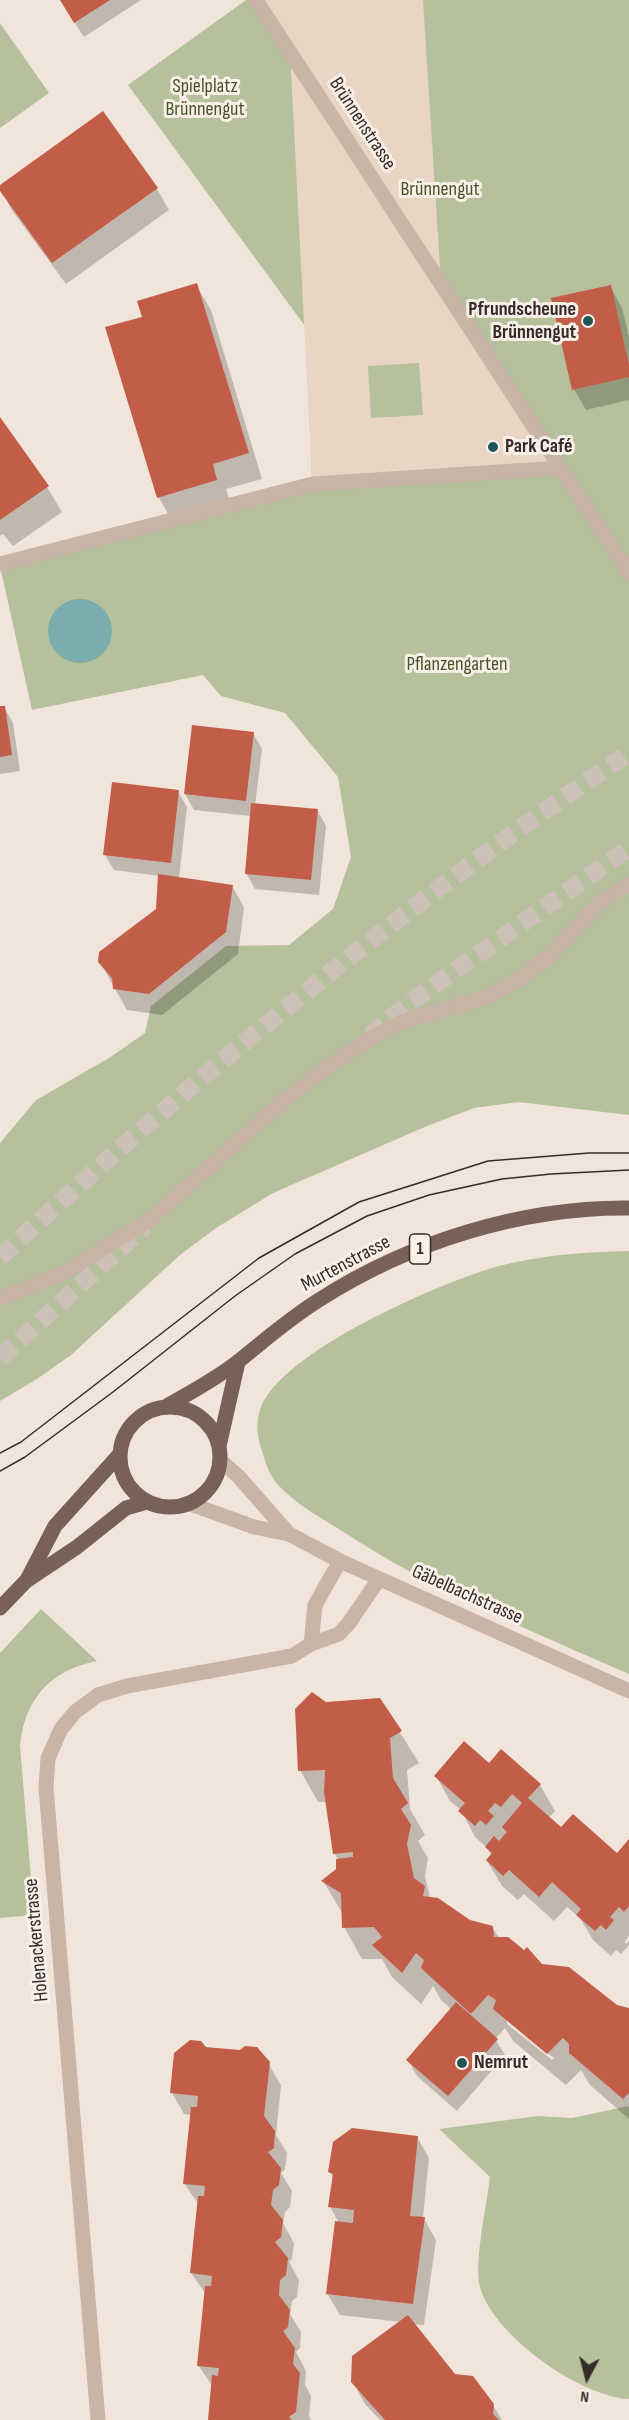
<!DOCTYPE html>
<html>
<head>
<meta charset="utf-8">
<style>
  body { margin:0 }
  #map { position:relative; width:629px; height:2420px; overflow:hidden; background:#f1e5db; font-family:"Sofia Sans Condensed",sans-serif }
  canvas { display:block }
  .north { position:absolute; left:557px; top:2348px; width:60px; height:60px; -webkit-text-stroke:4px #f9f0e8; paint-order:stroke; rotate:187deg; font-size:16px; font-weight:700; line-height:24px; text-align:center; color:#362b28 }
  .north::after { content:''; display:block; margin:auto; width:21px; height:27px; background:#362b28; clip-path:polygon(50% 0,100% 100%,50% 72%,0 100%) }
</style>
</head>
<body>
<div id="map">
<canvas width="629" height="2420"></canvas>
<div class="north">N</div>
</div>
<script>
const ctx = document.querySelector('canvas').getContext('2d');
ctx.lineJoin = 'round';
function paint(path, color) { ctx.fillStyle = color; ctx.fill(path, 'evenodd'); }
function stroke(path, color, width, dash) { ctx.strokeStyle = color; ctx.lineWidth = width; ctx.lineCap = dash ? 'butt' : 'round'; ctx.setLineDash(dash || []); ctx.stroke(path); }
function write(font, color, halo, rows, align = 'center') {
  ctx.font = font + ' "Sofia Sans Condensed",sans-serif'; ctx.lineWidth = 6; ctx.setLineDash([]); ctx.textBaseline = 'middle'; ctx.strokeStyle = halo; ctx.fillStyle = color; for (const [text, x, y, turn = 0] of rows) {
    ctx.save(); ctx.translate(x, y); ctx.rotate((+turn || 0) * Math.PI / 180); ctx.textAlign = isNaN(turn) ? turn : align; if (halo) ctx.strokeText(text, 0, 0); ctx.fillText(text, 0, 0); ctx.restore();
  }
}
const green = new Path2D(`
  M246 0H629V1115L518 1102 474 1108 427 1126 273 1193 216 1228 180 1255 71 1355 37 1379 0 1401V1143L36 1100 109 1058 145 1033 151 1006 226 946 289 945 333 909 351 857 338 777 285 713 221 696 203 675 32 710 0 566 312 478 305 326 128 85Z
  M0 23 49 93 0 128Z
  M629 1251V1674C531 1631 432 1590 342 1531 321 1518 296 1504 279 1486 271 1478 266 1465 263 1454 258 1440 255 1425 260 1410 277 1353 443 1281 499 1266 541 1255 585 1252 629 1251Z
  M41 1609 97 1661C51 1670 25 1698 20 1745L34 1915 0 1918V1653Z
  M629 2106V2399C580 2397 489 2333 479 2283 475 2258 487 2203 490 2177L439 2129 538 2116 572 2118Z`);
const plaza = new Path2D(`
  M256 0H423L441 283 561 468 312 478 290 52ZM419 363 423 415 371 418 368 366Z`);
const water = new Path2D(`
  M48 631a32 32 0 1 1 64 0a32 32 0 1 1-64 0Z`);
const shadow = new Path2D(`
  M60 0H141L84 37Z
  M0 187 157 189 169 210 66 284 11 209Z
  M196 285 211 310 262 479 226 489 231 505 173 523 159 498 144 318Z
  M610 286 622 308 629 337V400L586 410 574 389Z
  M0 420 47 487 62 512 13 546 3 534 0 536Z
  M4 707 13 723 20 771 0 774V708Z
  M253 733 262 749 255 805 317 810 326 826 319 895 255 889 246 873 252 816 194 810 185 794Z
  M178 792 187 807 179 879 232 886 244 907 238 954 162 1015 127 1010 100 962 158 909 160 876 114 870 105 855Z
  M379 1699 419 1763 407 1770 410 1809 425 1835 418 1841 428 1858 425 1876 430 1898 470 1921 492 1927 499 1938 542 1966 616 2007 629 2009V2119L590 2085 581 2070 566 2085 513 2041 505 2028 495 2039 505 2055 457 2111 417 2076 408 2060 451 2009 441 2000 433 1986 421 2004 392 1977 382 1959H362L344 1927 343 1914 323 1881 337 1870 338 1859 334 1853 327 1802H318L300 1770 325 1703ZM507 2020 554 2058 552 2060 507 2024Z
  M502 1751 540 1785 555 1811 548 1818 561 1829 617 1855 629 1841V1936L625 1941 626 1944 629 1941V1945L621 1954 616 1950 611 1956 593 1940 580 1918 567 1907 554 1921 524 1894 518 1900 502 1886 487 1861 492 1856 486 1847 475 1837 461 1810 450 1801 436 1776 490 1765Z
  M206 2048 268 2063 281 2085 276 2135 287 2153 285 2169 281 2173 292 2191 290 2207 285 2212 283 2223 294 2243 292 2259 289 2262 299 2280 297 2297 292 2301 290 2314 301 2332 300 2348 296 2352 306 2371 305 2385 311 2396 309 2416 311 2420H209L213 2387 198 2365 206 2294 191 2273 199 2205 184 2183 191 2115 184 2114 172 2093Z
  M417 2137 429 2158 423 2217 436 2240 424 2325 413 2324 454 2376 493 2405 502 2420H380L365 2404 353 2382 401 2322 340 2315 327 2293 339 2223 330 2207 334 2179 330 2172Z`);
const building = new Path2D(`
  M60 0H110L74 23Z
  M103 111 158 188 52 263 0 191V185Z
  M197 283 249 453 213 464 217 480 157 498 105 327 142 317 137 301Z
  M611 285 629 365V377L572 390 551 298Z
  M0 417 49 486 0 520Z
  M0 706H5L12 755 0 757Z
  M192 725 254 732 246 801 184 794Z
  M112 782 179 790 171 863 103 855Z
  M251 803 318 809 311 880 245 874Z
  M158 874 233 885 226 932 149 994 113 989 112 978 98 962 99 952 156 909Z
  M312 1692 326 1702 380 1698 402 1731 390 1738 393 1778 408 1803 401 1809 411 1825 407 1844 414 1878 425 1886 423 1896 438 1898 470 1920 493 1926 494 1937H508L524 1950 527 1947 542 1964 569 1967 617 2005 629 2008V2093L623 2099 569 2053V2044L563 2038 547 2054 493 2009 496 2000 488 1995 471 2014 421 1968 424 1960 416 1953 402 1973 372 1945 382 1937 374 1927 342 1928 341 1893 321 1881 336 1869V1859L353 1857V1852L333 1854 324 1792 325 1770 298 1771 295 1709Z
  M464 1741 489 1763 501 1749 541 1784 528 1798 561 1827 573 1814 617 1853 629 1839V1906L624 1912 619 1907 610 1917 614 1920 606 1930 601 1925 595 1931 576 1915 581 1909 552 1882 539 1897 509 1870 503 1876 486 1860 492 1853 485 1847 494 1836 499 1841 507 1832 502 1827 522 1803 512 1794 501 1807 495 1803 488 1811 494 1816 486 1825 480 1820 475 1826 458 1811 465 1803 434 1776Z
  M456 2002 498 2039 448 2096 406 2060Z
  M190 2040 201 2041 206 2047 216 2048 240 2050 245 2046 257 2047 270 2062 264 2116 275 2131 274 2148 268 2152 281 2168 279 2185 273 2190 271 2205 283 2220 281 2237 275 2242 288 2258 286 2275 280 2280 279 2295 290 2310 288 2327 283 2331 295 2348 293 2364 300 2373 296 2412 289 2417 292 2420H208L212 2375 218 2376 219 2368 197 2366 205 2286H211L212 2276 190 2273 198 2196H204L205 2186 183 2184 191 2107H197L198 2096 170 2093 174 2053Z
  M352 2128 418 2136 410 2216 425 2217 413 2304 326 2294 335 2221 353 2223 354 2210 328 2207 333 2174 328 2172 333 2142Z
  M408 2315 455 2374 473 2376 494 2404 493 2414 499 2420H385L351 2382 352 2356Z`);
const motorwayTunnel = new Path2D(`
  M370 1036 409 1003 629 848
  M0 1257C54 1208 107 1159 162 1112 311 984 466 862 629 753
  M0 1358 145 1226`);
const service = new Path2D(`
  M256 0 629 573
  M0 564 313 484 561 468
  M0 1299 63 1273 151 1219 281 1103 332 1064 369 1039 401 1022 486 997 520 979 548 957 600 903 629 884`);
const minor = new Path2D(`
  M220 1460 238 1476 289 1534
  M188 1503 254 1527 289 1534 340 1561 629 1691
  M311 1644 315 1605 340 1561
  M98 2420 46 1787 48 1758 61 1729 75 1712 98 1695 127 1686 292 1656 311 1644 339 1634 349 1623 379 1579`);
const primary = new Path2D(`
  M167 1406C191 1392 218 1378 240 1360 266 1339 290 1318 319 1300 409 1242 522 1207 629 1208
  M120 1457a50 50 0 1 1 100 0a50 50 0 1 1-100 0Z
  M219 1446 238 1362
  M27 1580 55 1526 119 1455
  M0 1608 26 1581 77 1547 126 1508 147 1502`);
const tram = new Path2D(`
  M0 1453 21 1442 259 1258 359 1202 488 1161 589 1153H629
  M0 1471 25 1457 113 1392 235 1296 295 1254 367 1216 429 1195 502 1179 551 1174 629 1170`);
const markers = [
  [588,321,6,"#1f5655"],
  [493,447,6,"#1f5655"],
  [462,2063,6,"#1f5655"]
];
const shields = [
  [420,1249,21]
];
const shieldNames = [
  ["1",420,1249]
];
const parkNames = [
  ["Spielplatz",205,87],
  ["Brünnengut",205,110],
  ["Brünnengut",440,190],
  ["Pflanzengarten",457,665]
];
const streetNames = [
  ["Brünnenstrasse",362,124,57],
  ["Murtenstrasse",346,1264,-28],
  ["Gäbelbachstrasse",467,1595,24],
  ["Holenackerstrasse",37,1940,-95]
];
const poiNames = [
  ["Pfrundscheune",576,310,"right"],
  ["Brünnengut",576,333,"right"],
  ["Park Café",505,447],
  ["Nemrut",474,2063]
];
paint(green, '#b6c09c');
paint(plaza, '#e9d5c3');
paint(water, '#7badac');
paint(shadow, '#0003');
paint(building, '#c25d48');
stroke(motorwayTunnel, '#ccc0b7', 18, [18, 9]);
stroke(service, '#c9b4a8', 15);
stroke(minor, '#c9b4a8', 15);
stroke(primary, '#776159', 15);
stroke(tram, '#362b28', 1.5);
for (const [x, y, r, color] of markers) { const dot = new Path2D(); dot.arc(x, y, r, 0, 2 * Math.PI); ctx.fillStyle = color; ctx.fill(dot); stroke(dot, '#f9f0e8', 2); }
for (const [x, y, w] of shields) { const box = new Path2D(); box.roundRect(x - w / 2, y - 15, w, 30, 4.5); ctx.fillStyle = '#f9f0e8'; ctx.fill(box); stroke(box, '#362b28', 1.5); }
write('bold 18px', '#362b28', null, shieldNames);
write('20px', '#48532c', '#f9f0e8', parkNames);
write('20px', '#362b28', '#f9f0e8', streetNames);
write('bold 20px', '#362b28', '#f9f0e8', poiNames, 'left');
</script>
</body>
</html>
